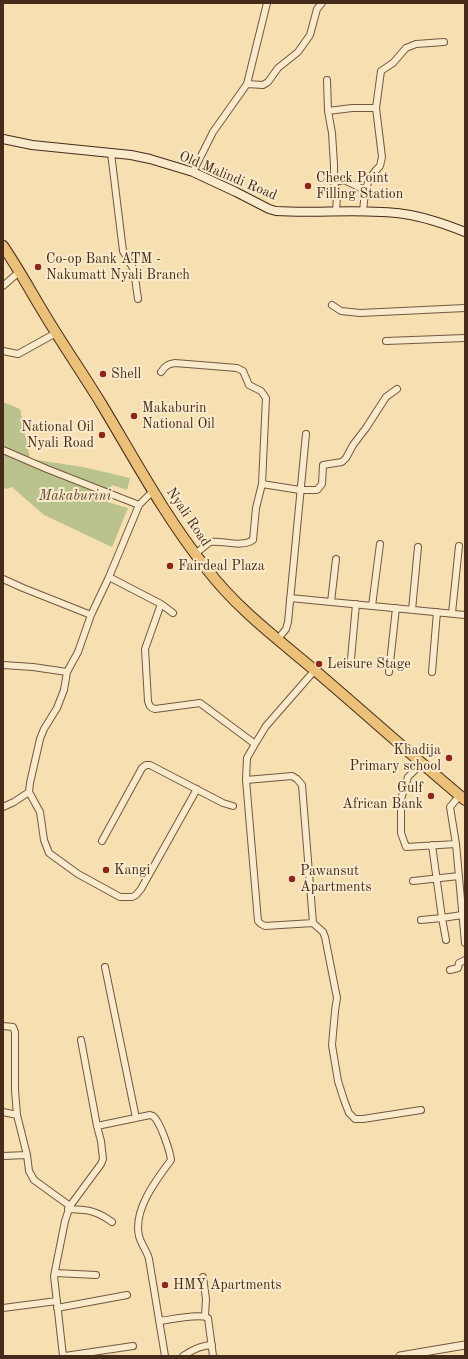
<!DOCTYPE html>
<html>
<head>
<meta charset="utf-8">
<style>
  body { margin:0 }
  #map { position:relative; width:468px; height:1359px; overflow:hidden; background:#f6dfb0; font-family:"Old Standard TT",serif }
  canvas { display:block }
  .frame { position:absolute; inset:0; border:4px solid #462b1a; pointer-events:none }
</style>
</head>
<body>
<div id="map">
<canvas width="468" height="1359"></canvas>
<div class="frame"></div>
</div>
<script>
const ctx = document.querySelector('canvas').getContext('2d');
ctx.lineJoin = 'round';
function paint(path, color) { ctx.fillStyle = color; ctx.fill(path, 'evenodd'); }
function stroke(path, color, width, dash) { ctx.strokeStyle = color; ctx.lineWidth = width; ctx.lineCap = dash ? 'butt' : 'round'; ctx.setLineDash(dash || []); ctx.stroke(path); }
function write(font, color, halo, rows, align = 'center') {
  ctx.font = font + ' "Old Standard TT",serif'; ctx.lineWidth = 4; ctx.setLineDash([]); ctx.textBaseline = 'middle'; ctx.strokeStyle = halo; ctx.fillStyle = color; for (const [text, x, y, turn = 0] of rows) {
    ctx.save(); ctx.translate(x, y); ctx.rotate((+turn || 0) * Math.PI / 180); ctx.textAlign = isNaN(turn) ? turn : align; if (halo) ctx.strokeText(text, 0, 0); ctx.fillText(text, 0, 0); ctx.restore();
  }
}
const green = new Path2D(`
  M3 402 20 409 30 459 83 467 130 478 127 490 112 485 107 502 128 508 112 547 44 515 12 487 6 489 3 487Z`);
const minor = new Path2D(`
  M327 80 328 111 332 133 334 165V182L337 195 336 212
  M247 84 263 85 268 82 278 68 298 52 310 35 317 9 322 3
  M376 108 381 71 393 63 406 48 416 44 444 42
  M328 111 352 108H376L382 157 380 166C365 180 365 192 363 211
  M111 153 123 251 134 270 138 299
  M193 172 213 132 247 84 267 3
  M334 182 344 180 365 190
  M3 286 19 272
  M332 305 341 311 360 313 465 308
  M386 341 465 338
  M3 351 18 354 56 333
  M161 372C165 366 168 364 175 363L237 368 243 371 249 385 261 391 266 398 262 484 256 508 253 540C241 548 223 540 210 542L195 554
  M3 450 47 469 139 505
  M262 484 300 490H317L322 484 323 465 342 462 346 458 353 445 366 428 386 397 397 389
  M109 577 161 604 173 613
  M3 579 23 588 91 615 109 577 139 505 153 491
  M290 598 465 615
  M331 602 336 559
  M161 604 145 649 148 701C149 705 150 708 155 709L200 703 255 744
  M372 606 380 544
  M412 610 418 547
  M452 613 459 546
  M91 615 78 652 67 672 64 690 57 708 44 729 40 739 30 783 29 792 40 812 44 840 49 853 78 874 120 897H132L136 895 141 889 197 789
  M278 639 286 629 288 622 306 434
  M351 659 356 604
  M3 665 33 667 67 672
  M389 672 396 608
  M432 672 437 612
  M422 763 408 777 401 799V833L406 847 456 844 450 807 460 795
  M246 780 292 776 297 779 302 785 313 923 323 932 325 937 337 998 335 1011 332 1045 338 1081 344 1100 349 1113 355 1119H363L421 1110
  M3 807 14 802 29 792
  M102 841 142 768 146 765H150L223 803 233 806
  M456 844 465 943
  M413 881 459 876
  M421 920 442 918 432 845
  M313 923 265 926 261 924 258 921 246 780 247 758 255 744 266 726 315 670
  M446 940 442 918 462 915
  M105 967 136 1118
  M450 970 458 968 459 963 465 960
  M3 1026 13 1027 15 1032V1090L17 1115
  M3 1112 17 1115 27 1155 29 1171 34 1180 70 1206
  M97 1126 150 1115 153 1116C160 1121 170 1151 171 1160 156 1180 133 1210 139 1236 141 1244 147 1251 149 1259L165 1356
  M3 1156 27 1155
  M68 1209C88 1210 96 1210 112 1222
  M55 1273 96 1275
  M203 1277 206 1299 205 1316
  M3 1308 57 1301
  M57 1308 127 1295
  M159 1321C170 1320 199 1313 208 1318L213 1356
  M63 1356 54 1276 65 1221 70 1206 101 1164 103 1159 101 1141 97 1126 81 1040
  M65 1356 133 1346
  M183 1356C192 1350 201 1345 212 1345`);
const tertiary = new Path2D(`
  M400 1356 465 1345`);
const secondary = new Path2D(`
  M3 139 32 145 131 155 150 159 193 172 236 192 269 209 276 211C318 214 361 208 404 214 425 217 445 224 465 232`);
const trunk = new Path2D(`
  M3 246C18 268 31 292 45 315 63 345 83 374 102 405 135 460 166 518 206 568 237 609 279 640 318 673 367 715 415 758 465 800`);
const markers = [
  [308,186,4,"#8f2418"],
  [38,267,4,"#8f2418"],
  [103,374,4,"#8f2418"],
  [134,416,4,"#8f2418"],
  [102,435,4,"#8f2418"],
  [170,566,4,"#8f2418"],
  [319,664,4,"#8f2418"],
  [449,758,4,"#8f2418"],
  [431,796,4,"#8f2418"],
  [106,870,4,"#8f2418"],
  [292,879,4,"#8f2418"],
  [165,1285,4,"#8f2418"]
];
const streetNames = [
  ["Old Malindi Road",228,176,23],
  ["Nyali Road",188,517,56]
];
const poiNames = [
  ["Check Point",316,178],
  ["Filling Station",316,194],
  ["Co-op Bank ATM -",46,259],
  ["Nakumatt Nyali Branch",46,275],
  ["Shell",111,374],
  ["Makaburin",142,408],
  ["National Oil",142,424],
  ["National Oil",94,427,"right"],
  ["Nyali Road",94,443,"right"],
  ["Fairdeal Plaza",178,566],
  ["Leisure Stage",327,664],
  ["Khadija",441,750,"right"],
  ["Primary school",441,766,"right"],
  ["Gulf",423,788,"right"],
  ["African Bank",423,804,"right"],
  ["Kangi",114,870],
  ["Pawansut",300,871],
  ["Apartments",300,887],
  ["HMY Apartments",173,1285]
];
const parkNames = [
  ["Makaburini",75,496]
];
paint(green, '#bac28d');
stroke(minor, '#725840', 8);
stroke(tertiary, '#725840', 9);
stroke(secondary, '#462b1a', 10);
stroke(trunk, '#462b1a', 12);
stroke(minor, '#f9eacc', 6);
stroke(tertiary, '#f9eacc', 7);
stroke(secondary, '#f9eacc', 8);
stroke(trunk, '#ebc078', 10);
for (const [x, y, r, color] of markers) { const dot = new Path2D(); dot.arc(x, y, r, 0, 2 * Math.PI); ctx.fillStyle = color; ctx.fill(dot); stroke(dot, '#f9eacc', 1.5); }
write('14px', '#462b1a', '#f9eacc', streetNames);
write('14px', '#462b1a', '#f9eacc', poiNames, 'left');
write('italic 14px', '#5d4931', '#f9eacc', parkNames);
</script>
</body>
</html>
